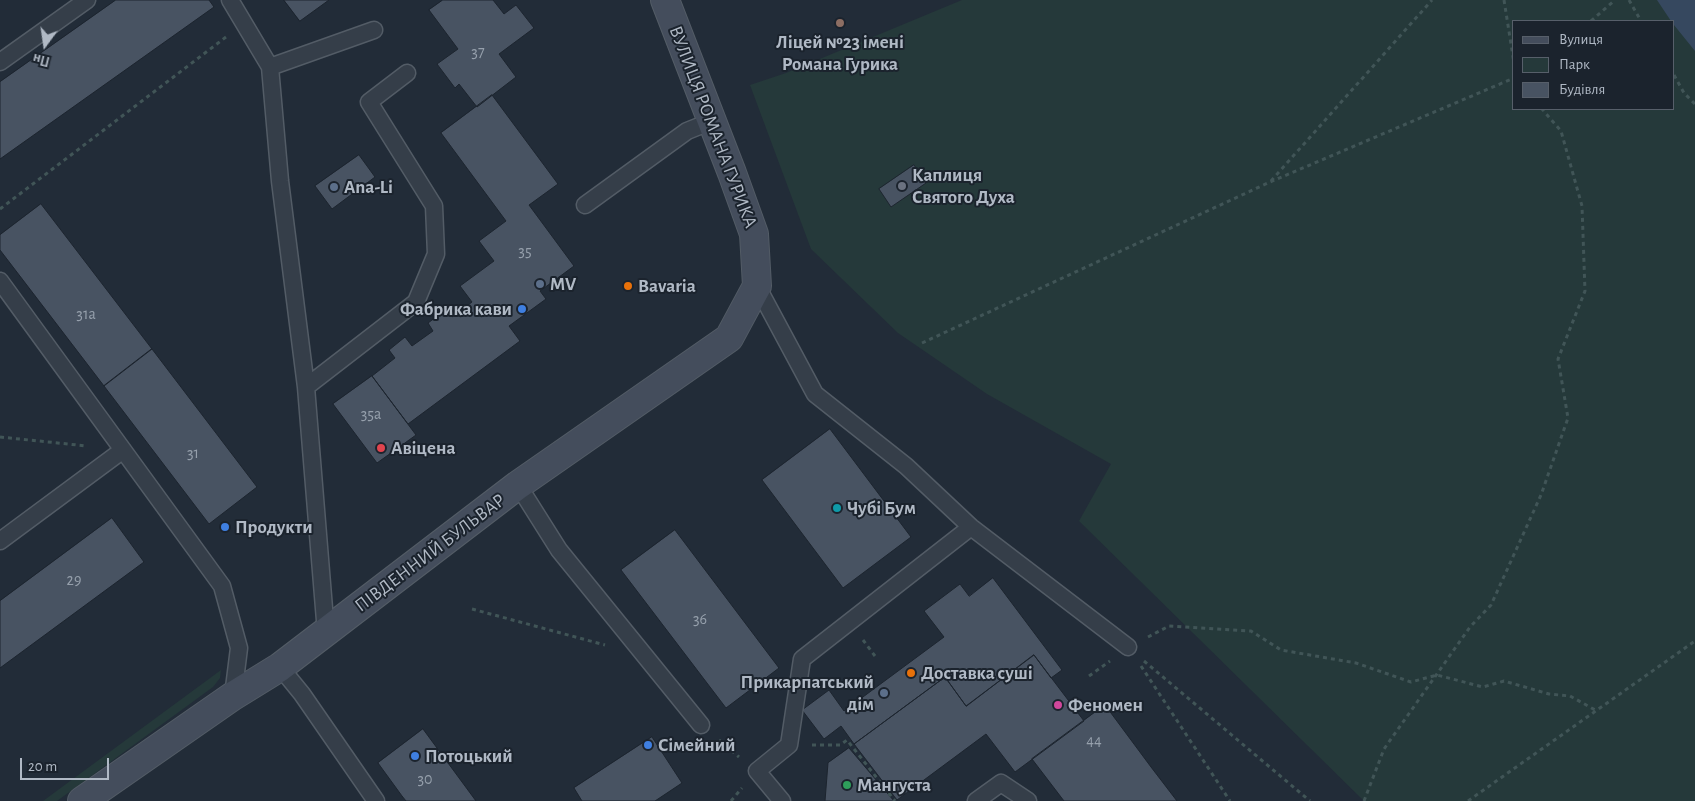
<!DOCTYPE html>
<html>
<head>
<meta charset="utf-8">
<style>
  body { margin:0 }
  #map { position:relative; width:1695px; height:801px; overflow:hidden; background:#222c38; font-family:"Alegreya Sans",sans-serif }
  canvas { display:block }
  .legend { position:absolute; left:1512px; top:20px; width:162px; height:90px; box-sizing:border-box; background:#1b232d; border:1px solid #575f6a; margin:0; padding:6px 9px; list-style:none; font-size:15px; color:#b0b9c5 }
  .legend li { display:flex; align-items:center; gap:10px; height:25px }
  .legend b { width:25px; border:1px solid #575f6a }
  .north { position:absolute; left:20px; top:20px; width:50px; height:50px; -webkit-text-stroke:4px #1b232d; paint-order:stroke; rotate:194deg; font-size:14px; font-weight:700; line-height:20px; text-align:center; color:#b0b9c5 }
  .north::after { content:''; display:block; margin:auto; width:18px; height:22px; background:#b0b9c5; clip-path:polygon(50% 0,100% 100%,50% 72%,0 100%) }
  .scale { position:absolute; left:20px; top:758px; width:89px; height:22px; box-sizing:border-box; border:2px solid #b0b9c5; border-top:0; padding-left:6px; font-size:15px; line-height:18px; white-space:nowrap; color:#b0b9c5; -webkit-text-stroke:4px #1b232d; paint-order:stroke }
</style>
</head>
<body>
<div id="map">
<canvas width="1695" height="801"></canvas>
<ul class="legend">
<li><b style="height:6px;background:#444d5c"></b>Вулиця</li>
<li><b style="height:14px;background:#25393a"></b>Парк</li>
<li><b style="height:14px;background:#485362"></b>Будівля</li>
</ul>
<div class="north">Пн</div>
<div class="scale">20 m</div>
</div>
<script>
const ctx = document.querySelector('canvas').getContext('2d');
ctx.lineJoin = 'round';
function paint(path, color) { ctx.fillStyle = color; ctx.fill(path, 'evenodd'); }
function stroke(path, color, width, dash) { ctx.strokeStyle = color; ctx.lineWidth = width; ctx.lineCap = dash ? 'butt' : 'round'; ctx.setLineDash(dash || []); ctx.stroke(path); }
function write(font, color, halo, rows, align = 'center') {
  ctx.font = font + ' "Alegreya Sans",sans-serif'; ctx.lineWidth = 4; ctx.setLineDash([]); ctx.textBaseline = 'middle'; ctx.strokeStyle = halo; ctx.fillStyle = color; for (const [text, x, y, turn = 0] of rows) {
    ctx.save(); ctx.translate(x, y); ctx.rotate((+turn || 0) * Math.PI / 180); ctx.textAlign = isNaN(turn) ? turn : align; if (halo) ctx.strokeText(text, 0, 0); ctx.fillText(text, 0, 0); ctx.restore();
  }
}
const green = new Path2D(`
  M962 0H1695V801H1364L1079 521 1111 464 987 394 898 333 811 249 750 85 786 73ZM1514 21H1674V109H1514Z
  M221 670 220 678 213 687 57 801H43Z`);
const water = new Path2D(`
  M1657 0H1695V51L1674 25V21H1671Z`);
const building = new Path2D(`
  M116 0H209L214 7 0 159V82Z
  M284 0H329L300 21Z
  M443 0H493L504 14 516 5 534 28 499 54 516 77 477 107 459 84 455 88 437 64 458 49 429 10Z
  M492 95 558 184 529 205 574 266 540 291 546 299 509 326 520 341 408 424 372 376 395 358 389 350 405 337 412 346 433 331 428 323 447 309 452 317 472 302 460 286 494 261 479 241 506 221 441 133Z
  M359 155 375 177 332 209 315 186Z
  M914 165 926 183 891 207 879 189Z
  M41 204 152 349 104 386 0 250V235Z
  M152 349 257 487 209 524 104 386Z
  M372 376 416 435 377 463 333 404Z
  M830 429 911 537 843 588 762 480Z
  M112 518 144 562 0 668V601Z
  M675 530 779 668 726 708 621 570Z
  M993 578 1062 670 1051 678 1034 655 966 706 945 677 854 744 841 726 824 739 802 710 829 690 844 711 944 637 924 611 960 584 969 596Z
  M1034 655 1084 721 1015 772 986 734 897 800 854 744 945 677 966 706Z
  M1105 705 1151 767 1177 801H1064L1032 759Z
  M423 729 476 801H406L402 796 378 763Z
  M652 737 682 783 655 801H582L574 788Z
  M849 748 894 801H825L828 763Z`);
const path = new Path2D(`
  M1504 0 1514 63
  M1629 0 1641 21
  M1591 21 1615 0
  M1674 75 1684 93 1695 104
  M1271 181 1432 0
  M0 209 226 37
  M922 343 1270 182 1514 78
  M0 437 87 446
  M472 609 605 645
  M1148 637 1169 626 1251 631 1281 650 1356 663 1411 682 1437 675 1483 687 1504 681 1549 694 1570 696 1597 711
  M863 640 875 656
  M1144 661 1310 801
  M1141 666 1230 801
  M1089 676 1110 661
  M719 740 739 757
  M812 745H840L847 740 895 801
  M731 801 742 788
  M1364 801 1384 749 1470 627 1491 605 1541 495 1568 418 1558 359 1585 291 1582 206 1561 131 1542 109
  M1468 801 1695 641`);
const service = new Path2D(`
  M230 0 270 67 280 181 306 387 326 633
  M0 62 87 0
  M270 67 374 30
  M585 205 687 131 712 121
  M0 281 222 586 239 648 233 696
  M757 286 815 394 906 466 971 527 1128 647
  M306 387 416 302 436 254 434 206 369 102 407 73
  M518 485 559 550 701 725
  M0 541 123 450
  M280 667 302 694 376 801
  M782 801 757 771 789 745 802 659 971 527
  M976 801 1001 783 1028 801`);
const secondary = new Path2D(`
  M82 801 233 696 280 667 518 485 729 338 757 286 754 234 732 173 665 0`);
const markers = [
  [840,23,5,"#8d6e63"],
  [902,186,5,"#6b7280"],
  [334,187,5,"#5c6f8a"],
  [540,284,5,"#5c6f8a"],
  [628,286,5,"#e8710a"],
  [522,309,5,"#3f7fe0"],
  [381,448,5,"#e0444e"],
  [837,508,5,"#0f9aa8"],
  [225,527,5,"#3f7fe0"],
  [911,673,5,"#e8710a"],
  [884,693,5,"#5c6f8a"],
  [1058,705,5,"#d1479c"],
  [648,745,5,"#3f7fe0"],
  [415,756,5,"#3f7fe0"],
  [847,785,5,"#2e9e5b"]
];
const numberNames = [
  ["37",478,52],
  ["35",525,251],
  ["31а",86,314],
  ["35а",371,414],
  ["31",193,453],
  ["29",74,580],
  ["36",700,619],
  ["44",1094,740],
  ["30",425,779]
];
const poiNames = [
  ["Ліцей №23 імені",840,42,"center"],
  ["Романа Гурика",840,64,"center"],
  ["Каплиця",912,175],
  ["Святого Духа",912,197],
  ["Ana-Li",344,187],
  ["MV",550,284],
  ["Bavaria",638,286],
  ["Фабрика кави",512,309,"right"],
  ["Авіцена",391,448],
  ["Чубі Бум",847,508],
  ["Продукти",235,527],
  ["Доставка суші",921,673],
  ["Прикарпатський",874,682,"right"],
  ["дім",874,704,"right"],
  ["Феномен",1068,705],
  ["Сімейний",658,745],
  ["Потоцький",425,756],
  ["Мангуста",857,785]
];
const streetNames = [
  ["ВУЛИЦЯ РОМАНА ГУРИКА",713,127,69],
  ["ПІВДЕННИЙ БУЛЬВАР",430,553,-37]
];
paint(green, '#25393a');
paint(water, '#36485f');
paint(building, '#485362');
stroke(building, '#1d252f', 1);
stroke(service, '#535c66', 19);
stroke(secondary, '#535c66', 30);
stroke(path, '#415557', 3, [4, 4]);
stroke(service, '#353e49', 16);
stroke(secondary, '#444d5c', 28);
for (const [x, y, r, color] of markers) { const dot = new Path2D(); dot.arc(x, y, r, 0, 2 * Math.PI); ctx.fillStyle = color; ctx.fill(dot); stroke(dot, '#1b232d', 2); }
write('16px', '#96a0ac', null, numberNames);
write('bold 19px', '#b0b9c5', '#1b232d', poiNames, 'left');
write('19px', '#b0b9c5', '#1b232d', streetNames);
</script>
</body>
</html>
